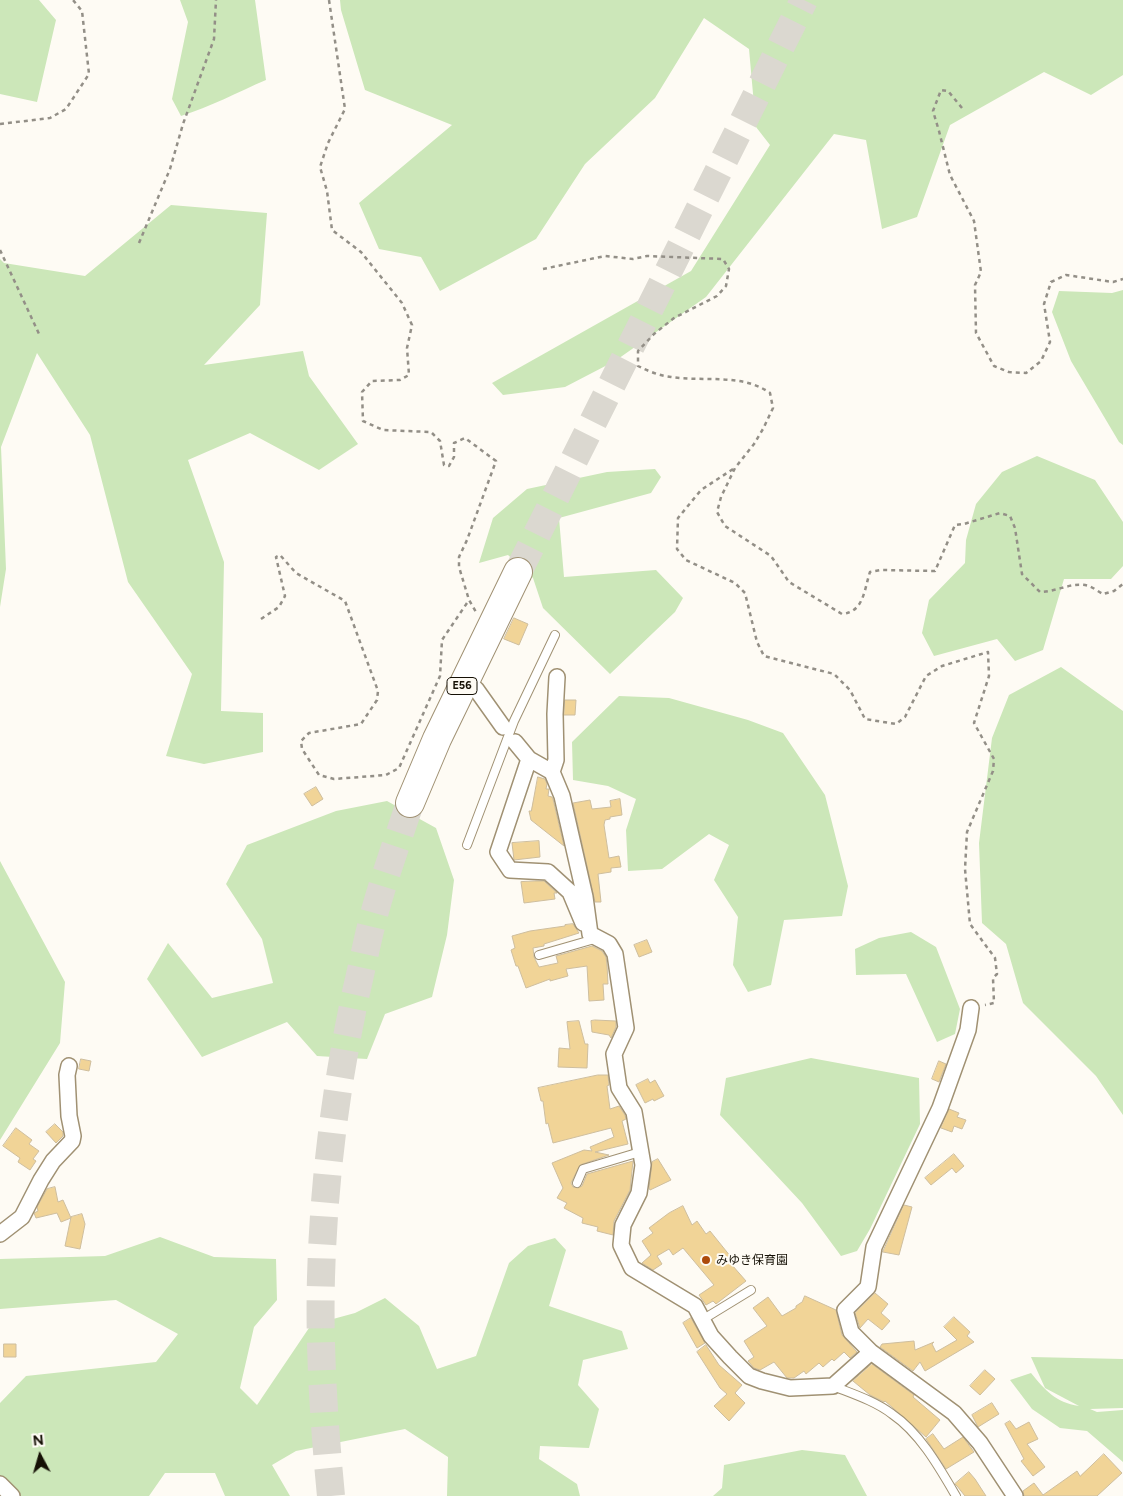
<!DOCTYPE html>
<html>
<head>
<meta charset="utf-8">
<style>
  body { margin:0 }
  #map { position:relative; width:1123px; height:1496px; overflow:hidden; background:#fefbf4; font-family:Figtree,sans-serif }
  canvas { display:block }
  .north { position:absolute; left:15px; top:1431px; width:50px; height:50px; -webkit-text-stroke:4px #fefbf4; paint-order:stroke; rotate:354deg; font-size:14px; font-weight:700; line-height:20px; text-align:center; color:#151005 }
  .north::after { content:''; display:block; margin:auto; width:18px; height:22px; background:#151005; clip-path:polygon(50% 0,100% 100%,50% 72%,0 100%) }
</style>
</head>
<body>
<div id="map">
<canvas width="1123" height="1496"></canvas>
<div class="north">N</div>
</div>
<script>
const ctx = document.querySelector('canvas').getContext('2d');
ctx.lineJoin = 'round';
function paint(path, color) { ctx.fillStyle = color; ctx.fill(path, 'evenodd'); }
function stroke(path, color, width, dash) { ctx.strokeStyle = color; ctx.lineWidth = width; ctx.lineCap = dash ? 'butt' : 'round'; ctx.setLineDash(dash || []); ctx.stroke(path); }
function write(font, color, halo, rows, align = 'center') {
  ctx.font = font + ' Figtree,"Noto Sans JP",sans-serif'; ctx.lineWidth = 4; ctx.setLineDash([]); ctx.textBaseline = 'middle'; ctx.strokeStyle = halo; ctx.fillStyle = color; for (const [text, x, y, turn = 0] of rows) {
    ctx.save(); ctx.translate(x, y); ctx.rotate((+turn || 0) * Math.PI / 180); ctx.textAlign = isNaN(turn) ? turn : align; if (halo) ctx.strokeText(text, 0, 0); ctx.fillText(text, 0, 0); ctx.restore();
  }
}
const green = new Path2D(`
  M0 0H39L56 20 37 102 0 94Z
  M180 0H255L266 80C238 92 210 107 181 116L172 99 188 22Z
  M340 0H1123V75L1091 95 1044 72 950 125 917 217 882 229 866 140 834 134 706 297 615 361 565 387 503 395 492 383 691 271 770 145 756 127 749 49 704 18 655 98 585 164 536 239 440 291 421 257 379 249 359 203 452 125 365 90 341 10Z
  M171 205 267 213 260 305 204 365 303 351 309 376 358 444 319 470 250 433 188 460 224 562 221 711 263 713V752L204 764 166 756 192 674 128 582 90 435 37 353 1 447 6 569 0 607V259L4 263 85 276Z
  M1123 290V445L1119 442 1071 361 1052 312 1059 291 1112 293Z
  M1037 456 1095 480 1123 522V566L1111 579H1064L1043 650 1015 661 997 639 934 656 922 633 929 600 965 563 966 540 976 504 1002 472Z
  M655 469 661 477 651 493 559 518 564 577 656 570 683 598 675 612 610 674 543 608 533 578 508 555 479 563 493 518 527 489 607 472Z
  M1061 667 1123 711V1115L1096 1076 1023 1003 1006 944 982 923 979 843 992 738 1009 695Z
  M619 696 669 698 748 720 783 733 825 795 848 886 842 916 784 920 771 985 748 992 733 965 738 917 714 880 729 845 709 834 662 869 628 871 626 830 636 799 608 786 573 780 572 742Z
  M387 801 436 828 454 880 447 935 432 997 385 1014 367 1059 317 1056 287 1022 202 1057 147 979 168 943 212 998 273 983 262 939 226 884 247 845 336 811Z
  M0 861 65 982 60 1043 0 1140Z
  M911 932 936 947 960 1009 955 1034 937 1042 906 974 856 975 855 949 879 938Z
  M811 1058 919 1078 920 1124 870 1229 857 1251 841 1256 802 1203 720 1115 726 1078Z
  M160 1237 214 1257 276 1259 277 1300 254 1327 240 1388 257 1405 311 1325 355 1313 385 1298 419 1326 437 1369 476 1356 509 1263 528 1246 555 1238 566 1250 549 1306 622 1331 628 1349 583 1360 578 1385 599 1409 589 1448 540 1446 539 1459 577 1484 580 1496H447L448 1457 405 1429 296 1451 272 1465 290 1496H225L215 1473H165L149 1496H17L0 1476V1403L26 1376 156 1362 178 1334 116 1300 0 1309V1259L105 1256Z
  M1031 1357 1123 1359V1408L1090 1409 1097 1412 1123 1410V1462L1087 1431 1060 1428 1032 1409 1010 1380 1031 1373C1046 1391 1055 1402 1079 1406L1045 1388Z
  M802 1450 845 1455 867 1496H713L722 1488 724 1465Z`);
const building = new Path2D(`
  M514 618 528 624 519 645 504 639Z
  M565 700H576L575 715H564Z
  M538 777 545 779 547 784 546 789H549L548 796 552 797 553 799 564 846 531 820 529 811H531Z
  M316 787 323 799 312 806 304 794Z
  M620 799 622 815 610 817V819L605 820 604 825 609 858 619 856 621 867 611 868V872L598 874 601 902H595L573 803 590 800 592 809 611 807 610 801Z
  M539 841 540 857 514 860 512 843Z
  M535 881H544L557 893H554L555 899 524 903 521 882Z
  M573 924 579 933 544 944V946L533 948 534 957 539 967 558 963 556 956 592 946 602 951 606 957 607 965 608 984H603L604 1000 589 1001 587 966 566 969 568 976 550 981V979L526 988 518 966H516L511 950 515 948 512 936 530 931 565 926V925Z
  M647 940 652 952 639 957 634 945Z
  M595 1020 616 1021V1027L611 1038 609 1035 592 1032 591 1021Z
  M579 1021 585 1044H588L587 1068 558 1067 559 1048 570 1049 567 1022Z
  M81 1059 91 1061 89 1071 79 1069Z
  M939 1061 946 1064 939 1082 932 1079Z
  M598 1075H608L609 1085 607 1086 610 1109 619 1106 625 1115 626 1119 622 1121 628 1144 595 1152 609 1155 580 1165 571 1183 573 1187 578 1188 582 1186 587 1174 633 1161 630 1190 614 1221 613 1235 597 1231 598 1227 582 1223 583 1218 564 1208 567 1203 557 1198 563 1188 552 1163 584 1150 592 1151 590 1147 614 1137 611 1128 553 1143 548 1123 546 1124 543 1101H541L538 1088Z
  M648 1079 650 1083 655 1080 664 1096 654 1101 653 1099 645 1103 636 1085Z
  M949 1109 959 1113 957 1117 966 1120 962 1129 954 1126 952 1132 941 1128Z
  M55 1124 63 1132V1136L56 1143 46 1132Z
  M16 1128 32 1140 29 1144 39 1151 33 1159 36 1161 30 1170 18 1162 20 1158 3 1146Z
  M954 1154 964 1166 956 1173 952 1168 931 1185 925 1178Z
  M658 1159 671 1180 650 1190 649 1188 652 1162Z
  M55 1187 58 1202 63 1200 71 1218 61 1222 57 1213 36 1218 34 1213 38 1211 37 1207 47 1189Z
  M904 1205 912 1207 899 1255 883 1252Z
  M683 1206 692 1225 697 1221 706 1234 710 1231 735 1262 732 1265 746 1281 716 1304 713 1301 706 1305 699 1295 714 1285 683 1248 673 1255 669 1249 657 1256 662 1264 653 1270 642 1263 651 1255 642 1241 653 1233 649 1228 669 1213Z
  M82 1214 85 1224 80 1249 65 1246 71 1217Z
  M875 1293 888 1304 881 1313 890 1321 882 1330 868 1319 860 1328 855 1313Z
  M805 1296 836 1310 842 1335 857 1352 850 1358 844 1352 834 1361 832 1359 823 1367 819 1363 806 1374 804 1371 794 1378H787L774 1362 760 1370 754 1368 748 1361 754 1357 744 1341 767 1326 753 1308 768 1297 782 1316 796 1308V1306L802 1302Z
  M954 1317 970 1332 967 1336 974 1342 925 1371 920 1362 913 1371 880 1347 882 1344 914 1341 915 1350 934 1342 932 1344 936 1352 957 1340 944 1327Z
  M691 1318 705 1343 697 1348 683 1323Z
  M4 1344H16V1357H4Z
  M706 1345 719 1365 742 1385 735 1393 745 1403 729 1421 714 1406 727 1394 720 1388 697 1352Z
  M872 1364 914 1395 913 1397 940 1420 926 1437 885 1401 884 1402 870 1395 853 1381Z
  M985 1370 995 1379 980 1395 970 1386Z
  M992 1403 999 1414 978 1427 972 1415Z
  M1010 1421 1016 1429 1029 1422 1038 1439 1027 1444 1045 1467 1033 1476 1021 1461 1024 1459 1005 1424Z
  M933 1434 944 1449 963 1437 974 1452 946 1469 926 1439Z
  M1104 1454 1122 1473 1097 1496H1024L1023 1491 1034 1483 1043 1495 1077 1471 1080 1476Z
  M969 1472 975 1479 986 1496H965L957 1486 955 1484Z`);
const highwayTunnel = new Path2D(`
  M518 572 804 0
  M331 1496C324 1423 319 1350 321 1277 324 1172 338 1068 362 966 366 948 370 929 375 911 385 875 398 839 410 803`);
const path = new Path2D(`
  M329 0 345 109 328 143 320 167 327 191 332 230 361 252 402 303 412 325 407 348 409 375 400 380 372 381 362 392 363 421 383 430 431 432 440 441 444 465 449 466 454 457V443L465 438 496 461 467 540 459 557V567L469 600 476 612
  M962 108 948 91 941 90 933 111 939 131 950 175 974 221 981 272 975 285 976 333 994 366 1009 372 1026 373 1041 361 1050 342 1044 304 1051 282 1066 275 1113 282 1123 279
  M0 124 50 118 66 109 89 74 82 11 73 0
  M139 243 170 169 183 124 214 39 216 0
  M0 250 40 336
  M543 269 605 256 633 259 647 256 723 259 729 269 726 286 717 296 674 318 654 334 638 351V366C648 371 660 376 671 377 704 382 742 373 770 393L773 408 763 429 754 444 735 468 721 497 717 512 725 526 771 556 789 582 842 614C864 612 864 590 870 572L881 570 935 571 955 525 964 524 1000 513 1010 516 1015 528 1022 574 1040 592C1056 592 1073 581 1089 586 1094 588 1099 592 1103 594L1114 591 1123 584
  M733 469 701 490 678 518 677 549 686 560 735 583 745 593 757 642 764 656 834 674 850 690 865 719 896 724 905 717 926 676 942 666 988 652 989 676 974 723 994 759 993 771 967 832 965 869 970 924 995 958 997 974 993 978 994 1003 985 1005
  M261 619 279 607 285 596 276 557 280 555 296 573 345 601 378 691 377 700 361 724 309 733 301 741 302 749 319 775 334 779 386 775 399 768 440 676 442 640 469 600`);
const lane = new Path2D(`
  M467 845 514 721 555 635
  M539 955 598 938
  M577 1183 583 1169 640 1152
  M702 1320 751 1290
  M833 1386C853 1394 875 1401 892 1414 920 1433 939 1467 956 1496`);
const street = new Path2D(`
  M476 689 503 727
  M515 742 529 759 552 772 562 796 585 897 590 934 609 944 615 954 626 1028 614 1054 619 1088 634 1112 643 1165 639 1193 623 1225 621 1245 632 1268 695 1306 711 1336 730 1357 749 1376 762 1381 790 1388 833 1386 871 1352 954 1413 980 1443 1015 1496
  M529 759 498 852 510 870 548 872 570 892 583 923
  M552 772 556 760 555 714 557 677
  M0 1234 22 1217 41 1180 53 1161 72 1141 73 1136 69 1116 67 1075 69 1066
  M871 1352 851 1332 845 1310 868 1287 874 1247 940 1108 968 1030 971 1008
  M0 1484 12 1496`);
const highway = new Path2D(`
  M410 803 437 739 518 572`);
const markers = [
  [706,1260,5,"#ad4b0b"]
];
const shields = [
  [462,686,30]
];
const shieldNames = [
  ["E56",462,686]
];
const poiNames = [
  ["みゆき保育園",716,1260]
];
paint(green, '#cce7b9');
paint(building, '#f1d497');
stroke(building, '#cebe9e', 1);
stroke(highwayTunnel, '#dbd8d0', 28, [28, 14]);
stroke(lane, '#a09173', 10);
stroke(street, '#a09173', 18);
stroke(highway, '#a09173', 30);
stroke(path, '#938f87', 2.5, [4, 4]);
stroke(lane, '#fff', 8);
stroke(street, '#fff', 15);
stroke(highway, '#fff', 28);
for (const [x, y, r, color] of markers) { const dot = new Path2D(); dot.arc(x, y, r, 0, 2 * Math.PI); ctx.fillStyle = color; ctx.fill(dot); stroke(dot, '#fefbf4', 2); }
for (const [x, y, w] of shields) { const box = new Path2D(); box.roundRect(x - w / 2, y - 8.5, w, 17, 4); ctx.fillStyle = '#fefbf4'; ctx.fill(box); stroke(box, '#151005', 1); }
write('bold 11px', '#151005', null, shieldNames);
write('12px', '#151005', '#fefbf4', poiNames, 'left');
</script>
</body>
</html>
